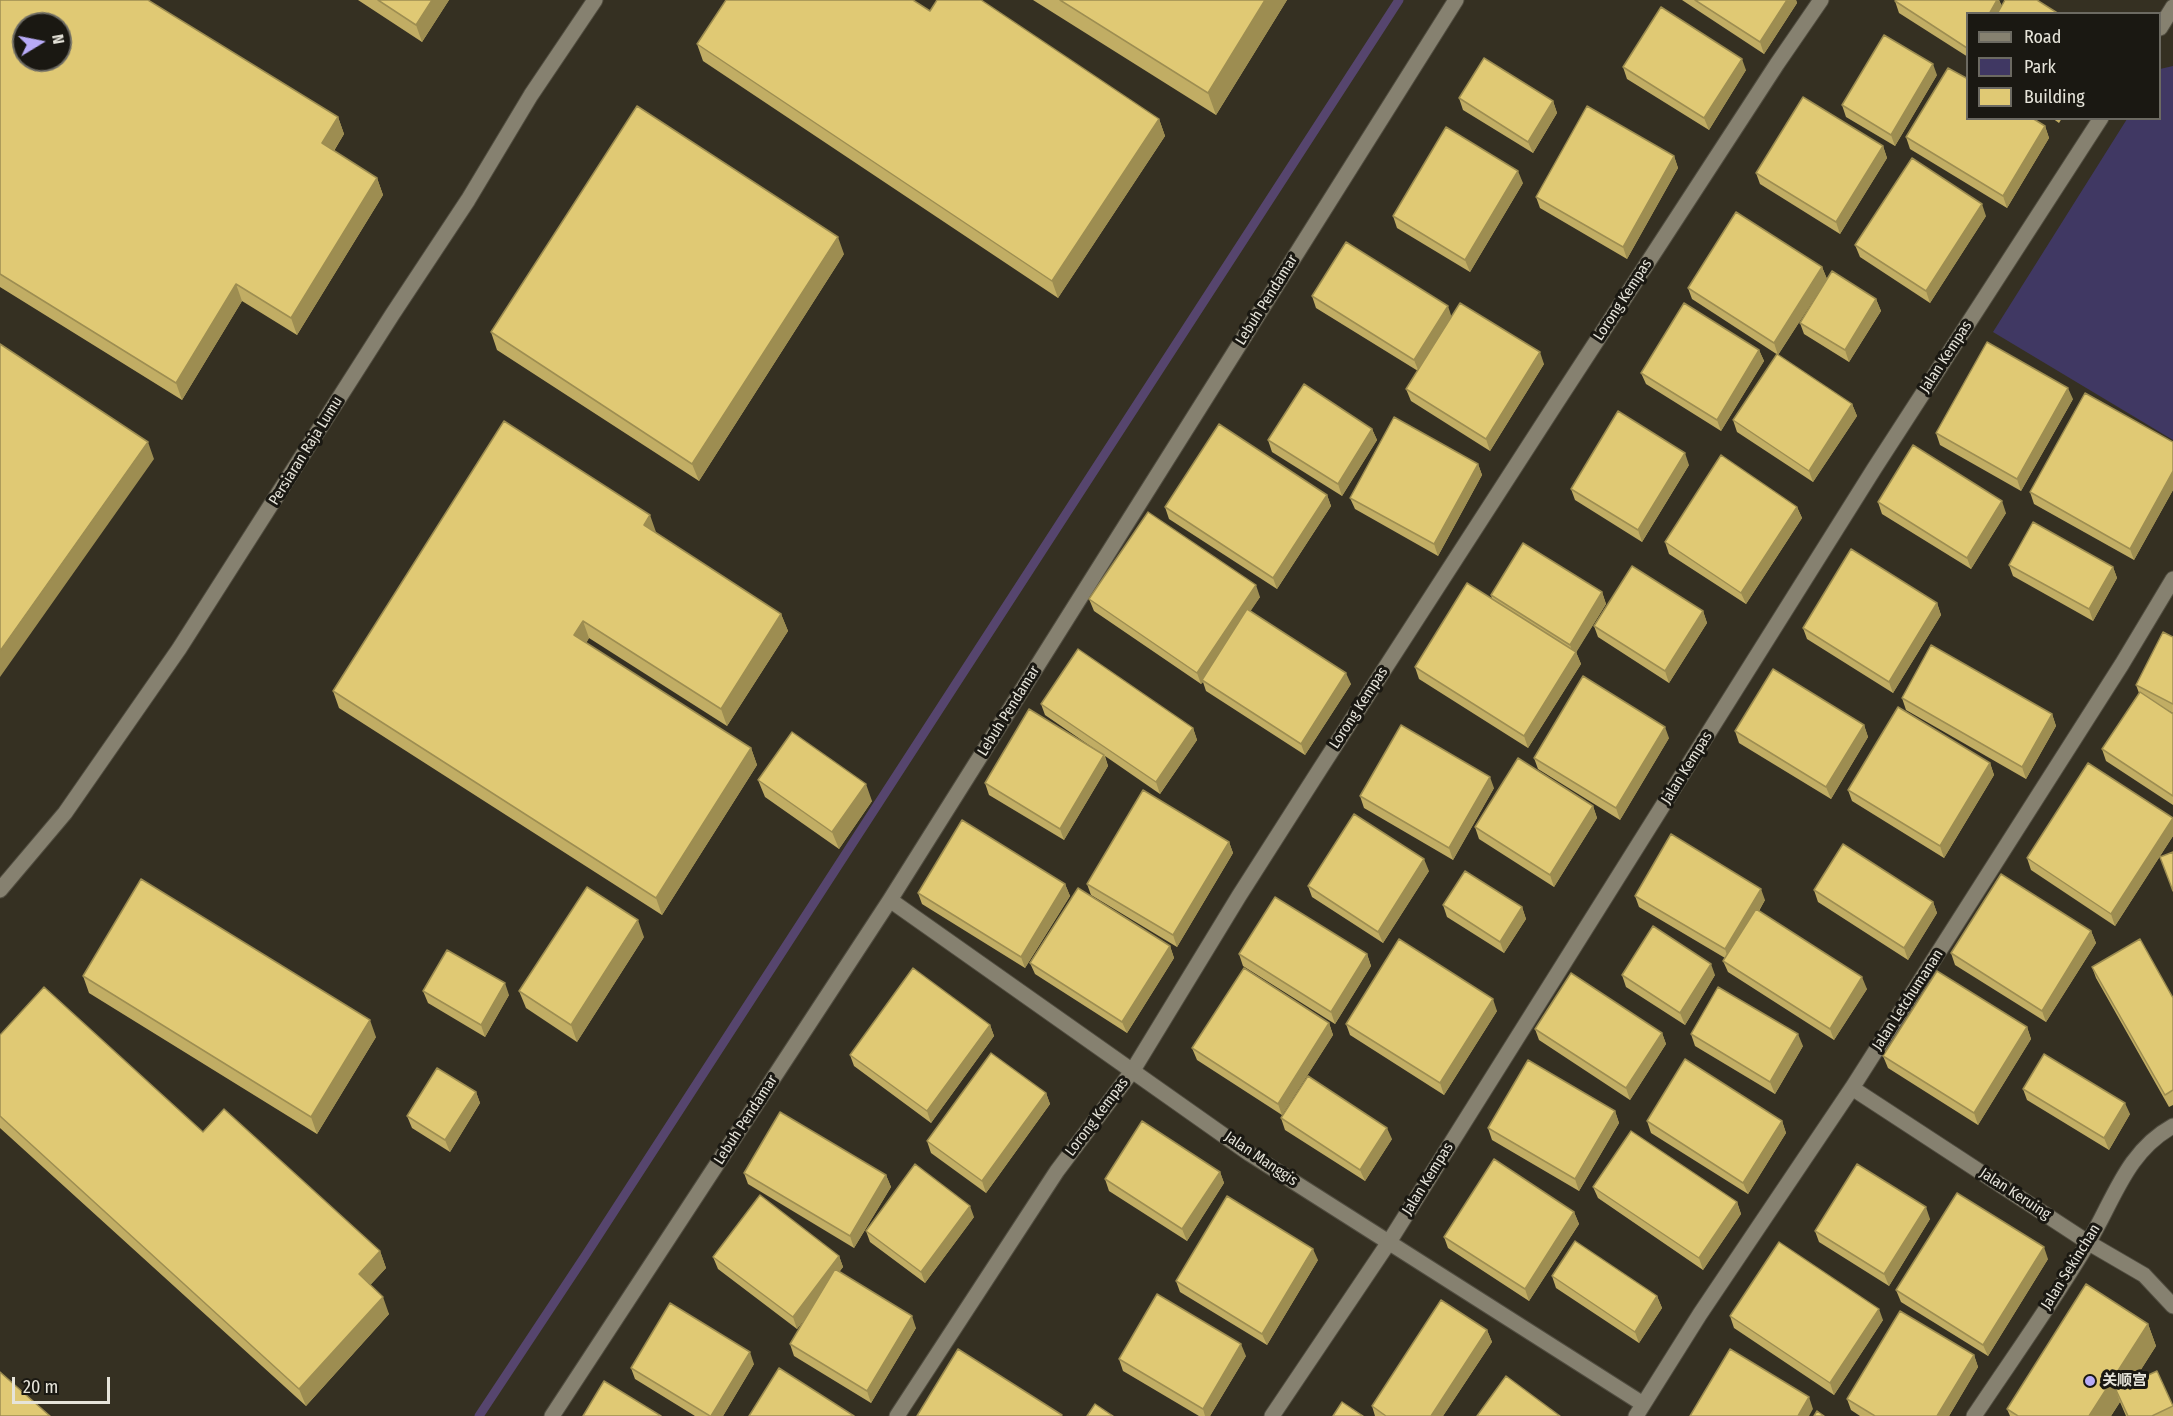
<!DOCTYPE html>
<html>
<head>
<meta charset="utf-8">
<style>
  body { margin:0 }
  #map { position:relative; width:2173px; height:1416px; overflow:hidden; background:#353022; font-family:"Fira Sans Condensed",sans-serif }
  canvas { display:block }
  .legend { position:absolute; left:1966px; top:12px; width:195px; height:108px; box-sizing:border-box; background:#1a1812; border:2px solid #6c6a62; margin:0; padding:8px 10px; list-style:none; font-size:18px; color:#e6e4da }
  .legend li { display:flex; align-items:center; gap:12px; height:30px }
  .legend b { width:30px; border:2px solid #6c6a62 }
  .north { position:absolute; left:12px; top:12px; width:60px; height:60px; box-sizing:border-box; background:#1a1812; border:2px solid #6c6a62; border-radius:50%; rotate:80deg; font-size:16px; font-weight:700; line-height:24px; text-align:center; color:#e6e4da }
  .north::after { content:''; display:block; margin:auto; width:21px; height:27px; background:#b8abf7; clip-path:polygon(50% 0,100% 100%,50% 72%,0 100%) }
  .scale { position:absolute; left:12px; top:1377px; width:98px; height:27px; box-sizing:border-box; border:3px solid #e6e4da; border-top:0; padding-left:8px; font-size:18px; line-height:21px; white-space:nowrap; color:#e6e4da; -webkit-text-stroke:4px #1a1812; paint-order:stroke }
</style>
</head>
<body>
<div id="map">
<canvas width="2173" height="1416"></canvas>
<ul class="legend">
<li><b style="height:8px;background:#868170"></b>Road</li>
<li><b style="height:16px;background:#403863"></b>Park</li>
<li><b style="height:16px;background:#e0c974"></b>Building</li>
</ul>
<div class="north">N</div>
<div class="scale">20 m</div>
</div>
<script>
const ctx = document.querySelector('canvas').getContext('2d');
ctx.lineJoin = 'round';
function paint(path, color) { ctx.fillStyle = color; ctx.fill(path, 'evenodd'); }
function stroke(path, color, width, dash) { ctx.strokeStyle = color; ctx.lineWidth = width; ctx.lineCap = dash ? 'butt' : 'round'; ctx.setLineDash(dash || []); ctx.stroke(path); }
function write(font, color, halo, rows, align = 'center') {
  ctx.font = font + ' "Fira Sans Condensed","Noto Sans SC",sans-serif'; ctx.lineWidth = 6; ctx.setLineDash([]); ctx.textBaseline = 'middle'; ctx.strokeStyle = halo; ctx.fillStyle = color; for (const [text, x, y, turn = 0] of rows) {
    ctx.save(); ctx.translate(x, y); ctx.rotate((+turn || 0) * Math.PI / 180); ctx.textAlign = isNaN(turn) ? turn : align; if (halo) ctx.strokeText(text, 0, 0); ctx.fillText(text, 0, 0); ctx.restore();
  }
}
const green = new Path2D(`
  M2173 66V440L1993 332 2127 119 2160 118V69Z`);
const stream = new Path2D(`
  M479 1416 585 1256 1399 0`);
const street = new Path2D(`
  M2160 28 2173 7
  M890 900 1250 1154 1643 1404
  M1852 1088 2089 1243 2144 1275 2173 1306
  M552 1416 890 900 1456 0
  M897 1416 1057 1171 1133 1070 1239 896 1320 769 1555 405 1777 64 1821 0
  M1272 1416 1389 1242 1874 469 2101 118
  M1636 1416 1700 1314 1852 1088 2122 664 2173 579
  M1974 1416C2012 1359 2053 1302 2088 1243 2114 1200 2126 1152 2173 1126`);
const secondary = new Path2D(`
  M0 890 65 813 179 649 392 315 468 200 531 95 595 0`);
const wall = new Path2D(`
  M0 0 338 117 344 134 334 151 377 178 383 195 297 335 242 301 182 400 0 287Z
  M358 0H449L422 42Z
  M1033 0H1287L1216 115Z
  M1682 0H1796L1797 3 1764 54Z
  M1896 0H1999L2002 6 1968 14V57L1899 13 1895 1Z
  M930 11 1159 119 1165 136 1058 298 703 61 697 44Z
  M1623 67 1746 70 1709 130 1627 79Z
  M1937 75 1895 146 1846 117 1842 105Z
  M1459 98 1553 101 1557 113 1533 153 1463 110Z
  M2052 118H2062L2059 123Z
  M2045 126 2049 138 2007 208 1910 149 1906 137Z
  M1883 146 1887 158 1840 234 1760 184 1756 173Z
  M1674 156 1678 168 1627 259 1540 208 1536 197Z
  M1523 183 1470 272 1397 228 1393 216Z
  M1986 216 1930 303 1860 257 1855 245Z
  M844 254 699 481 497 350 491 332Z
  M1822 267 1827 279 1778 355 1692 299 1688 288Z
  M1312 296 1452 317 1544 364 1490 451 1411 401 1406 389 1418 371 1316 308Z
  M1876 299 1881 311 1849 362 1804 334 1800 323Z
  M1759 350 1764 361 1721 431 1646 384 1641 373Z
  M2073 399 2021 491 1940 445 1936 433Z
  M1852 404 1857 416 1813 482 1737 432 1733 420Z
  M1372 429 1377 440 1342 496 1272 452 1268 440Z
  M2173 442V490L2134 560 2034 504 2030 492Z
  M1478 464 1482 475 1438 556 1355 509 1350 498Z
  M1689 465 1642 542 1575 500 1571 489Z
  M1327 495 1331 506 1277 589 1169 519 1165 507Z
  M1878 502 2006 513 1971 569 1882 514Z
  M1797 507 1802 518 1746 604 1669 554 1665 542Z
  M656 532V533L781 614 788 631 727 726 589 638 586 643 751 748 757 765 662 915 339 708 333 691Z
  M2009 565 2113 567 2117 578 2093 621 2013 576Z
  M1602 592 1606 604 1576 652 1581 664 1528 748 1419 679 1415 667 1492 599 1491 595Z
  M1260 597 1250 611 1351 684 1305 755 1206 691 1203 682 1201 684 1094 611 1089 599Z
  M1937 603 1941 615 1893 693 1807 639 1803 628Z
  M1703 611 1707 623 1669 683 1598 637 1594 626Z
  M2173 637V713L2167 710 2173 714V805L2106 761 2102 749 2139 693 2136 685Z
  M1902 698 2052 714 2056 726 2026 779 1906 710Z
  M1041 704 1193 728 1197 740 1160 794 1105 756 1108 766 1064 840 989 795 985 783 1096 750 1045 715Z
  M1864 725 1868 737 1831 799 1739 743 1735 731Z
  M1669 738 1620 820 1538 769 1534 758Z
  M1990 763 1994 775 1944 858 1852 801 1848 790Z
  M758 780 872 801 839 849 765 797Z
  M1494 788 1453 860 1364 808 1360 796Z
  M1593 806 1597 818 1554 887 1479 839 1475 827Z
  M2173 818V836L2115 926 2031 870 2027 858Z
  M1229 842 1233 853 1177 947 1091 895 1087 884Z
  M1429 871 1383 943 1312 897 1308 886Z
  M1065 884 1070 896 1025 968 922 904 918 893Z
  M1814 890 1933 902 1937 913 1908 960 1818 902Z
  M1635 896 1765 900 1759 911 1867 989 1834 1040 1728 972 1723 961 1725 958 1639 907Z
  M1443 905 1522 907 1526 919 1504 953 1447 917Z
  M2091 931 2096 943 2046 1022 1955 965 1951 953Z
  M644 937 577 1042 526 1008 519 991Z
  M1170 946 1174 958 1127 1033 1035 974 1030 963Z
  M1239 954H1367L1371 966 1335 1024 1243 966Z
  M2092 967 2173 998V1105L2169 1107 2096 978Z
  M1622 975H1715L1685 1025 1626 987Z
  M83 976 376 1037 317 1134 89 993Z
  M423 991 509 995 485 1037 428 1003Z
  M1497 1011 1444 1095 1350 1035 1346 1024Z
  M1329 1023 1333 1035 1282 1115 1197 1060 1192 1048Z
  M990 1025 994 1036 931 1123 854 1066 850 1055Z
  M2027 1027 2031 1039 1978 1125 1888 1068 1883 1056Z
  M1535 1029 1662 1033 1666 1044 1630 1100 1539 1040Z
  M1691 1034 1803 1046 1775 1094 1695 1046Z
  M0 1035 203 1132 380 1251 386 1268 370 1285 389 1314 306 1406 0 1128Z
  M2023 1089 2130 1114 2109 1150 2027 1100Z
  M476 1092 480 1103 450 1152 412 1128 407 1116Z
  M1046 1093 1050 1104 986 1193 931 1153 927 1141Z
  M1615 1111 1619 1123 1579 1191 1492 1140 1488 1128Z
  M1281 1118 1392 1139 1365 1181 1285 1130Z
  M1647 1121H1782L1786 1133 1748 1194 1651 1133Z
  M1220 1172 1224 1183 1187 1241 1109 1191 1105 1179Z
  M744 1173 886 1175 891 1187 854 1248 748 1184Z
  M1593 1187 1737 1202 1741 1214 1703 1270 1598 1198Z
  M1574 1212 1579 1224 1529 1301 1448 1248 1444 1237Z
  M974 1217 925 1283 870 1242 866 1231Z
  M1930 1219 1889 1286 1819 1242 1815 1231Z
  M839 1256 843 1267 839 1272 916 1328 871 1403 794 1356 790 1344 808 1315 797 1329 718 1269 713 1257Z
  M2048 1259 1988 1356 1901 1302 1896 1290Z
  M1318 1260 1267 1345 1180 1292 1176 1281Z
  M1552 1276 1657 1296 1662 1308 1639 1343 1556 1288Z
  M1730 1316 1883 1320 1834 1395 1734 1328Z
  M2148 1324 2156 1346 2133 1382 2173 1406V1416H2126L2120 1402 2111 1416H2010L2007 1409Z
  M1487 1330 1492 1342 1443 1416H1375L1372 1406Z
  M1974 1355 1978 1367 1949 1416H1860L1851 1410 1847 1399Z
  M1246 1356 1210 1416H1199L1123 1371 1119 1359Z
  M754 1364 723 1416H695L635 1379 631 1368Z`);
const shadedWall = new Path2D(`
  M432 0H449L422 42 416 25Z
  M1265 0H1287L1216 115 1208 93Z
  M1787 0H1796L1797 3 1764 54 1760 42Z
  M1997 0H1999L2003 10 2000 14H1989Z
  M1742 59 1746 70 1709 130 1704 118Z
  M1933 64 1937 75 1895 146 1891 135Z
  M1553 101 1557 113 1533 153 1528 142Z
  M338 117 344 134 328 160 322 143Z
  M1159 119 1165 136 1058 298 1052 281Z
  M2045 126 2049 138 2007 208 2003 196Z
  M1883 146 1887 158 1840 234 1836 222Z
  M1674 156 1678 168 1627 259 1623 247Z
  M1518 171 1523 183 1470 272 1465 260Z
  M377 178 383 195 297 335 291 318Z
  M1982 204 1986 216 1930 303 1926 291Z
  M838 237 844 254 699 481 692 464Z
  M1822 267 1827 279 1778 355 1774 343Z
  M236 284 242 301 182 400 176 383Z
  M1876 299 1881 311 1849 362 1845 350Z
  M1448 306 1452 318 1419 372 1414 360Z
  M1759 350 1764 361 1721 431 1717 420Z
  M1540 352 1544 364 1490 451 1486 439Z
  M2068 388 2073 399 2021 491 2017 479Z
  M1852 404 1857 416 1813 482 1809 471Z
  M1372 429 1377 440 1342 496 1338 484Z
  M148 442 154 459 0 677V651Z
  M1685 453 1689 465 1642 542 1638 530Z
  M1478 464 1482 475 1438 556 1434 544Z
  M2173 471V490L2134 560 2130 549Z
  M1327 495 1331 506 1277 589 1273 578Z
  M2002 501 2006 513 1971 569 1967 558Z
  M1797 507 1802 518 1746 604 1741 593Z
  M650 515 656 532 650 542 644 525Z
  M2113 567 2117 578 2093 621 2089 609Z
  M1256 585 1260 597 1204 681 1202 680 1203 682 1201 684 1197 673Z
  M1602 592 1606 604 1574 656 1570 645Z
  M1937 603 1941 615 1893 693 1889 682Z
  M1703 611 1707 623 1669 683 1665 671Z
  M781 614 788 631 727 726 721 709Z
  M583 621 589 638 581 652 574 635Z
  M1576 652 1581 664 1528 748 1524 736Z
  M1346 673 1351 684 1305 755 1301 744Z
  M2052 714 2056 726 2026 779 2022 767Z
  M1864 725 1868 737 1831 799 1826 787Z
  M1665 727 1669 738 1620 820 1616 808Z
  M1193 728 1197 740 1160 794 1156 782Z
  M751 748 757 765 662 915 656 898Z
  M1104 755 1108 766 1064 840 1060 829Z
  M1990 763 1994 775 1944 858 1940 846Z
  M1490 777 1494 788 1453 860 1449 848Z
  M866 784 872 801 839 849 832 832Z
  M1593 806 1597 818 1554 887 1550 875Z
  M2173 818V836L2115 926 2111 914Z
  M1229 842 1233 853 1177 947 1173 935Z
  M1424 859 1429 871 1383 943 1378 932Z
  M1065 884 1070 896 1025 968 1021 957Z
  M1761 889 1765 900 1729 961 1725 949Z
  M1933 902 1937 913 1908 960 1904 948Z
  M1522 907 1526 919 1504 953 1500 942Z
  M638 920 644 937 577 1042 571 1025Z
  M2091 931 2096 943 2046 1022 2042 1011Z
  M1170 946 1174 958 1127 1033 1122 1022Z
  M1367 954 1371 966 1335 1024 1331 1012Z
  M1711 964 1715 975 1685 1025 1680 1013Z
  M1862 977 1867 989 1834 1040 1830 1029Z
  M505 983 509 995 485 1037 481 1025Z
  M1493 999 1497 1011 1444 1095 1440 1083Z
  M370 1020 376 1037 317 1134 311 1117Z
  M1329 1023 1333 1035 1282 1115 1278 1104Z
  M990 1025 994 1036 931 1123 927 1111Z
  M2027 1027 2031 1039 1978 1125 1974 1113Z
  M1662 1033 1666 1044 1630 1100 1626 1088Z
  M1798 1034 1803 1046 1775 1094 1770 1082Z
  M476 1092 480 1103 450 1152 445 1140Z
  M1046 1093 1050 1104 986 1193 982 1181Z
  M2125 1103 2130 1114 2109 1150 2104 1138Z
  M1615 1111 1619 1123 1579 1191 1575 1179Z
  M1782 1121 1786 1133 1748 1194 1743 1183Z
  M1387 1128 1392 1139 1365 1181 1360 1170Z
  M1220 1172 1224 1183 1187 1241 1182 1229Z
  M886 1175 891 1187 854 1248 850 1236Z
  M1737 1202 1741 1214 1703 1270 1699 1258Z
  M970 1206 974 1217 925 1283 921 1272Z
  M1926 1207 1930 1219 1889 1286 1884 1274Z
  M1574 1212 1579 1224 1529 1301 1525 1289Z
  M2044 1247 2048 1259 1988 1356 1983 1345Z
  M1313 1249 1318 1260 1267 1345 1262 1334Z
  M380 1251 386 1268 365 1291 359 1274Z
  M839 1256 843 1267 797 1329 793 1317Z
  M1657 1296 1662 1308 1639 1343 1635 1332Z
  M383 1297 389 1314 306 1406 299 1389Z
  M1879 1309 1883 1320 1834 1395 1830 1383Z
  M912 1316 916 1328 871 1403 867 1391Z
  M2148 1324 2156 1346 2121 1401 2116 1390 2120 1402 2111 1416H2089Z
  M1487 1330 1492 1342 1443 1416H1431Z
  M1241 1344 1246 1356 1210 1416H1205L1203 1409Z
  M750 1352 754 1364 723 1416H711Z
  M1974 1355 1978 1367 1949 1416H1937Z
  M1809 1397 1813 1409 1809 1416H1798Z`);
const building = new Path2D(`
  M0 0H148L338 117 322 143 377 178 291 318 236 284 176 383 0 274ZM24 24H60V60H24Z
  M378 0H432L416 25Z
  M726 0H913L930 11 937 0H981L1159 119 1052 281 697 44Z
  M1060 0H1265L1208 93Z
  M1695 0H1787L1760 42Z
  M1896 0H1997L1989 14H1968L1967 48 1895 1Z
  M2005 0H2037L2059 14H1997Z
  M1661 7 1742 59 1704 118 1623 67Z
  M1884 35 1933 64 1891 135 1842 105Z
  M1484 58 1553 101 1528 142 1459 98Z
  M1948 68 1968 79V118H2032L2045 126 2003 196 1906 137Z
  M1803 97 1883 146 1836 222 1756 173Z
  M637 106 838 237 692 464 491 332Z
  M1587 106 1674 156 1623 247 1536 197Z
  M1446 127 1518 171 1465 260 1393 216Z
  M1912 158 1982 204 1926 291 1855 245Z
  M1736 212 1822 267 1774 343 1688 288Z
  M1346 242 1448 306 1414 360 1312 296Z
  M1832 271 1876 299 1845 350 1800 323Z
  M1460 303 1540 352 1486 439 1406 389Z
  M1684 303 1759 350 1717 420 1641 373Z
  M1987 342 2068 388 2017 479 1936 433Z
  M0 344 148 442 0 651Z
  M1777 354 1852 404 1809 471 1733 420Z
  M1304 384 1372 429 1338 484 1268 440Z
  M2085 393 2173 442V471L2130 549 2030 492Z
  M1618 411 1685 453 1638 530 1571 489Z
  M1394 417 1478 464 1434 544 1350 498Z
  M504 421 650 515 644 525 781 614 721 709 583 621 574 635 751 748 656 898 333 691Z
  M1219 424 1327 495 1273 578 1165 507Z
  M1913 445 2002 501 1967 558 1878 502Z
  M1721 455 1797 507 1741 593 1665 542Z
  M1148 512 1256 585 1197 673 1089 599Z
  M2033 522 2113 567 2089 609 2009 565Z
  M1523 543 1602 592 1570 645 1491 595Z
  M1851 549 1937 603 1889 682 1803 628Z
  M1632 566 1703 611 1665 671 1594 626Z
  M1467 583 1576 652 1524 736 1415 667Z
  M1247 609 1346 673 1301 744 1202 680Z
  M2163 632 2173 637V704L2136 685Z
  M1931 645 2052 714 2022 767 1902 698Z
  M1078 649 1193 728 1156 782 1041 704Z
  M1773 669 1864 725 1826 787 1735 731Z
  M1583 676 1665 727 1616 808 1534 758Z
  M2140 692 2173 714V796L2102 749Z
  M1898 707 1990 763 1940 846 1848 790Z
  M1029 709 1104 755 1060 829 985 783Z
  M1401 725 1490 777 1449 848 1360 796Z
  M792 732 866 784 832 832 758 780Z
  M1518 758 1593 806 1550 875 1475 827Z
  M2088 763 2173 818 2111 914 2027 858Z
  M1143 790 1229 842 1173 935 1087 884Z
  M1354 814 1424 859 1378 932 1308 886Z
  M962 820 1065 884 1021 957 918 893Z
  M1671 834 1761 889 1725 949 1635 896Z
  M1843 844 1933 902 1904 948 1814 890Z
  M2173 852V891L2160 857Z
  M1465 871 1522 907 1500 942 1443 905Z
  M2001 874 2091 931 2042 1011 1951 953Z
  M141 879 370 1020 311 1117 83 976Z
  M587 887 638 920 571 1025 519 991Z
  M1078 888 1170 946 1122 1022 1030 963Z
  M1275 897 1367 954 1331 1012 1239 954Z
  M1756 909 1862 977 1830 1029 1723 961Z
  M1653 926 1711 964 1680 1013 1622 975Z
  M1399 939 1493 999 1440 1083 1346 1024Z
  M2140 939 2173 998V1090L2165 1095 2092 967Z
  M447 950 505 983 481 1025 423 991Z
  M913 968 990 1025 927 1111 850 1055Z
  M1244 968 1329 1023 1278 1104 1192 1048Z
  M1937 971 2027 1027 1974 1113 1883 1056Z
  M1571 973 1662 1033 1626 1088 1535 1029Z
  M44 987 203 1132 224 1109 380 1251 359 1274 383 1297 299 1389 0 1116V1035Z
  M1718 987 1798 1034 1770 1082 1691 1034Z
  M991 1053 1046 1093 982 1181 927 1141Z
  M2044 1054 2125 1103 2104 1138 2023 1089Z
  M1685 1059 1782 1121 1743 1183 1647 1121Z
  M1528 1060 1615 1111 1575 1179 1488 1128Z
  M437 1068 476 1092 445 1140 407 1116Z
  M1308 1076 1387 1128 1360 1170 1281 1118Z
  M780 1112 886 1175 850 1236 744 1173Z
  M1142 1121 1220 1172 1182 1229 1105 1179Z
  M1631 1131 1737 1202 1699 1258 1593 1187Z
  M1494 1159 1574 1212 1525 1289 1444 1237Z
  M915 1164 970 1206 921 1272 866 1231Z
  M1857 1164 1926 1207 1884 1274 1815 1231Z
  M1957 1193 2044 1247 1983 1345 1896 1290Z
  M760 1195 839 1256 793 1317 713 1257Z
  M1227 1196 1313 1249 1262 1334 1176 1281Z
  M1575 1241 1657 1296 1635 1332 1552 1276Z
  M1779 1242 1879 1309 1830 1383 1730 1316Z
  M835 1269 912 1316 867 1391 790 1344Z
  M2086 1284 2148 1324 2089 1416H2018L2007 1409Z
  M1157 1294 1241 1344 1203 1409 1119 1359Z
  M1441 1300 1487 1330 1431 1416H1386L1372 1406Z
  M670 1303 750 1352 711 1416H710L631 1368Z
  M1900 1311 1974 1355 1937 1416H1875L1847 1399Z
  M958 1349 1062 1415 1061 1416H917Z
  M1730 1349 1809 1397 1798 1416H1690Z
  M779 1368 854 1416H749Z
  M2157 1371 2173 1406 2152 1416H2128L2116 1390Z
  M0 1372 50 1416H0Z
  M1506 1376 1560 1416H1477Z
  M604 1381 661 1416H583Z
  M1342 1402 1363 1416H1333Z
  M1095 1404 1113 1416H1087Z
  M1817 1411 1824 1416H1814Z`);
const markers = [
  [2090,1381,6,"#b8abf7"]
];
const streetNames = [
  ["Lebuh Pendamar",1267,300,-58],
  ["Lorong Kempas",1623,300,-57],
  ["Jalan Kempas",1946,357,-57],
  ["Persiaran Raja Lumu",306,451,-58],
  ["Lorong Kempas",1359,708,-57],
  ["Lebuh Pendamar",1009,711,-58],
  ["Jalan Kempas",1687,768,-58],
  ["Jalan Letchumanan",1908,1000,-57],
  ["Lorong Kempas",1097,1117,-53],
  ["Lebuh Pendamar",746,1120,-57],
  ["Jalan Manggis",1261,1159,34],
  ["Jalan Kempas",1428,1179,-58],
  ["Jalan Keruing",2015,1194,33],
  ["Jalan Sekinchan",2071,1267,-58]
];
const poiNames = [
  ["关顺宫",2102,1381]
];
paint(green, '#403863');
stroke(stream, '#56456e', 9);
stroke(street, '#514d40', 17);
stroke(secondary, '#514d40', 17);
stroke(street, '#868170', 15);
stroke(secondary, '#868170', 15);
paint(wall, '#c1ad64');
paint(shadedWall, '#9d8d51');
paint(building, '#e0c974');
stroke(building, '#9d8d51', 1.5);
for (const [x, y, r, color] of markers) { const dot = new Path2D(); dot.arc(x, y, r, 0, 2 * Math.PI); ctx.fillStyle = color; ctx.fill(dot); stroke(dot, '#1a1812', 2); }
write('15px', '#e6e4da', '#1a1812', streetNames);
write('bold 15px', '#e6e4da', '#1a1812', poiNames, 'left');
</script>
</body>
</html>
